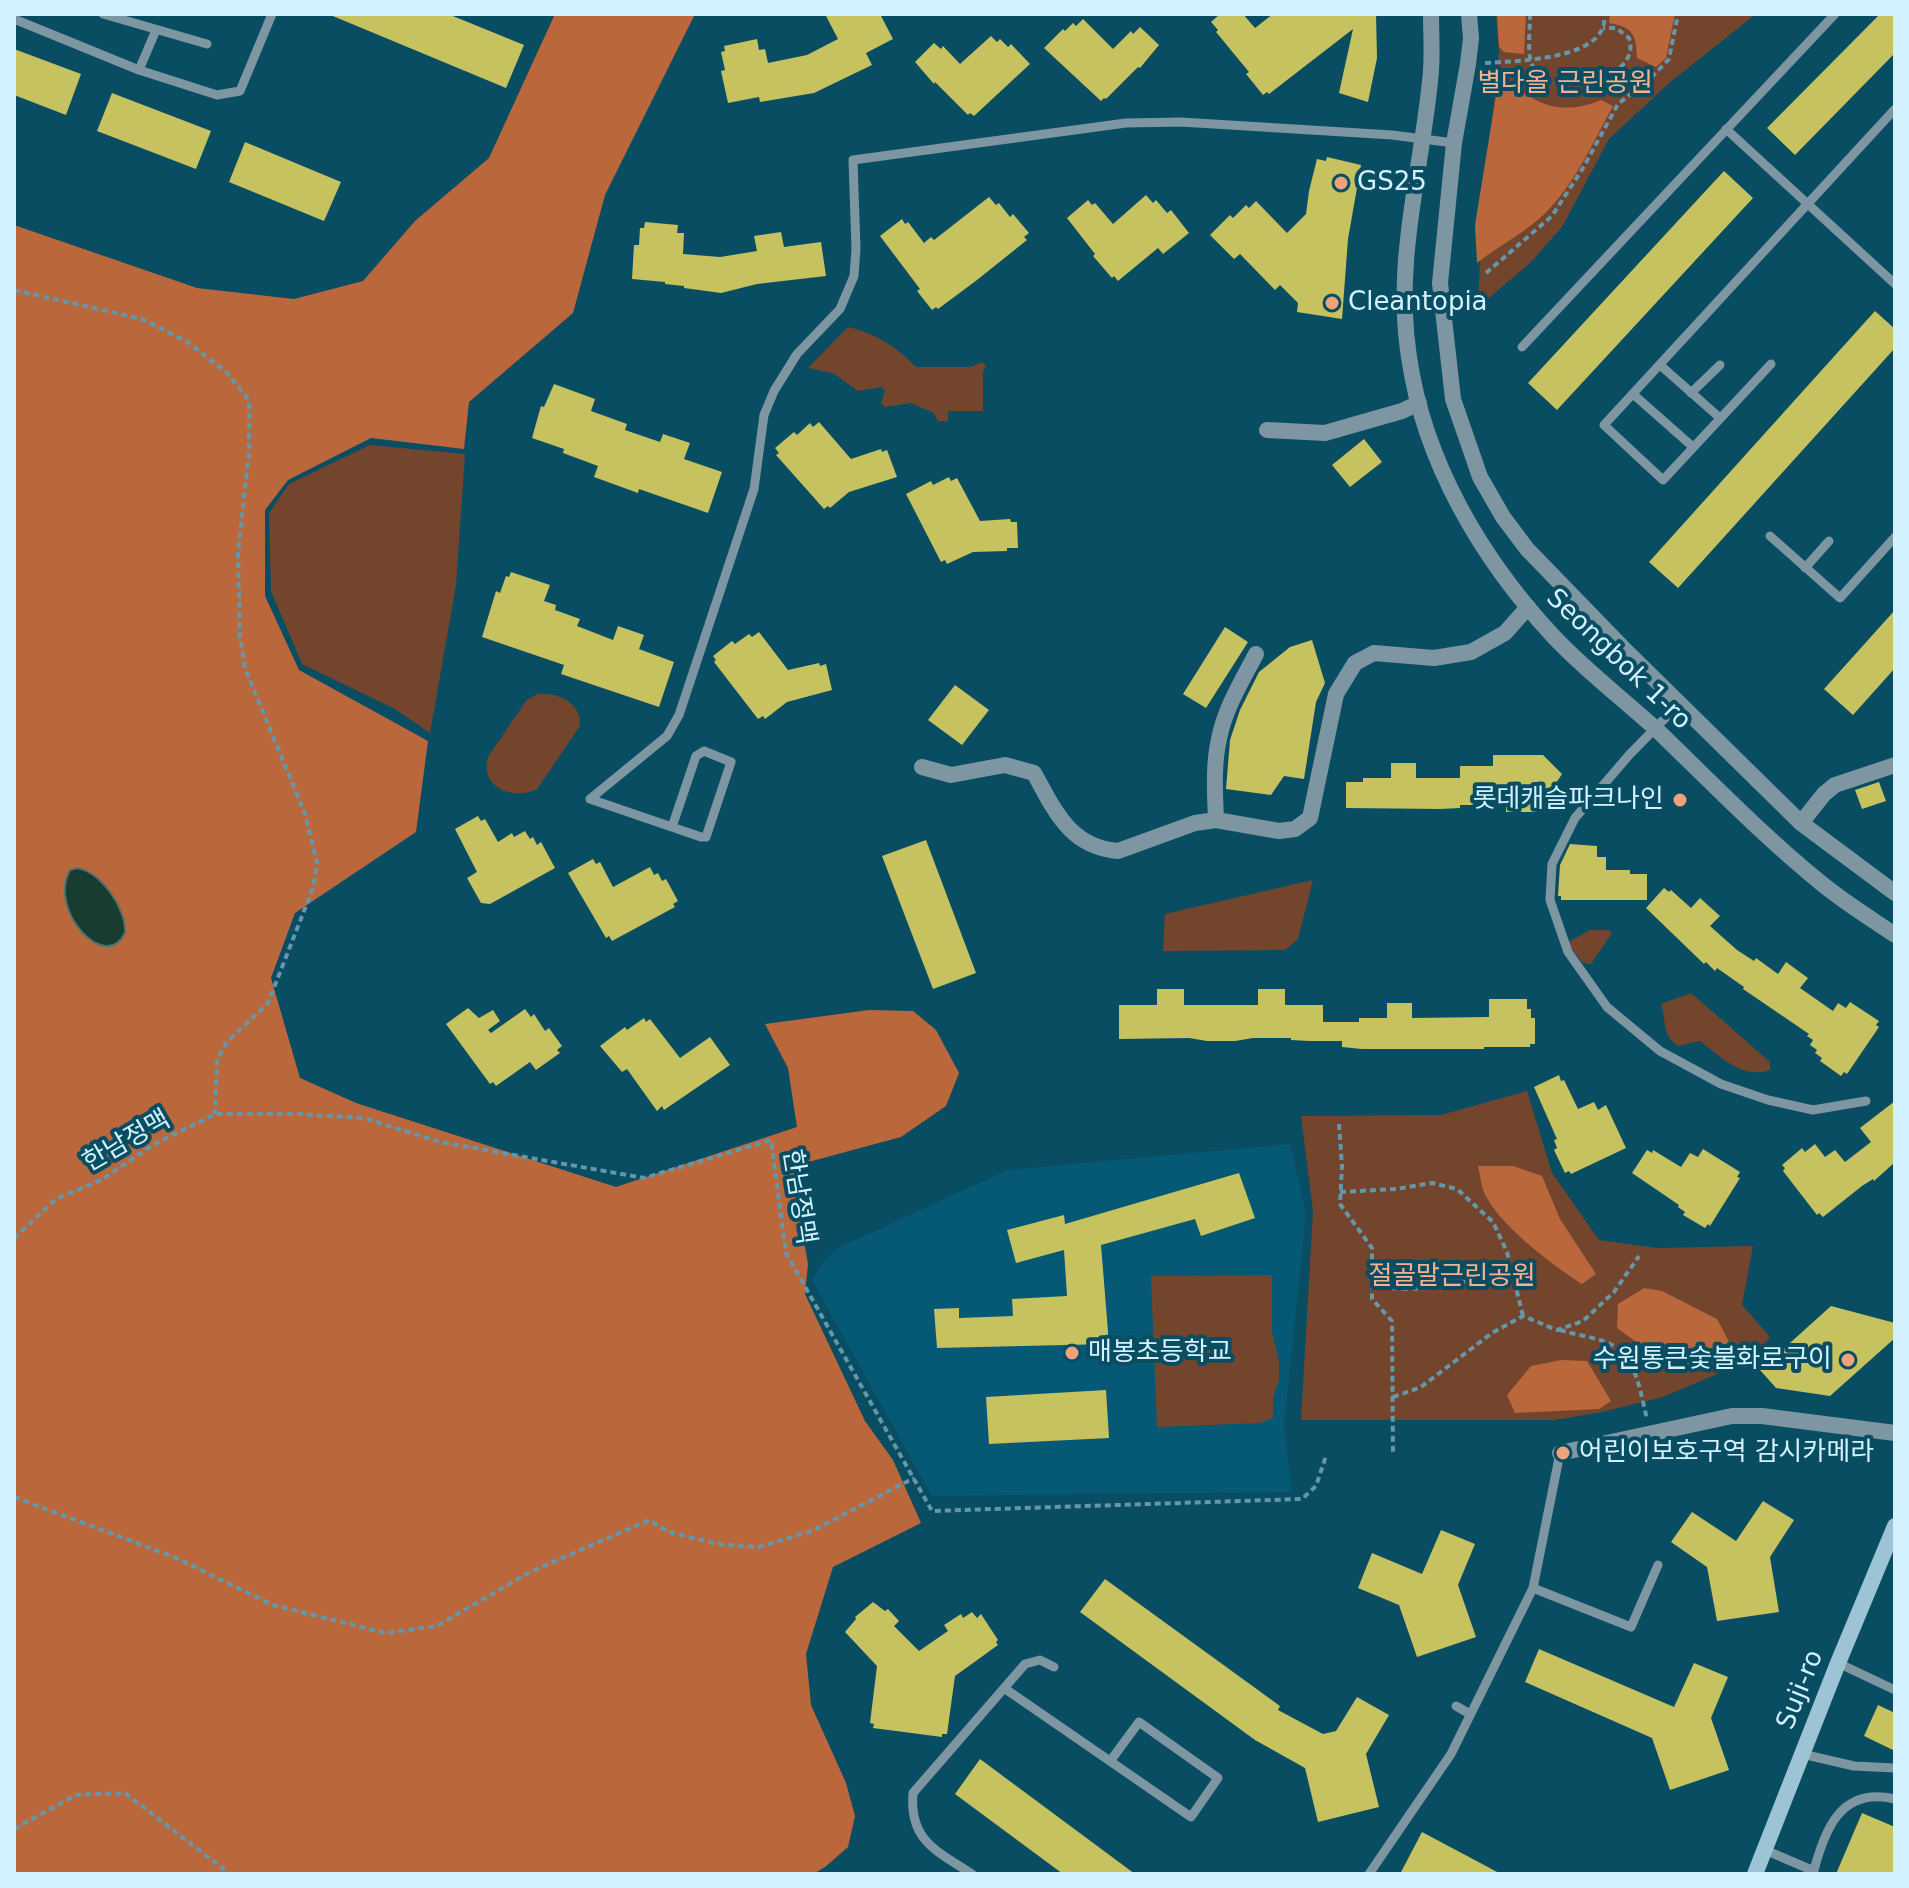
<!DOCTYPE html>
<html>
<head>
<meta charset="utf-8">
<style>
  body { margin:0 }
  #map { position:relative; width:1909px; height:1888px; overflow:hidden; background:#094d63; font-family:"DejaVu Sans",sans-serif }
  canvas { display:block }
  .frame { position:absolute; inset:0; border:16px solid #d3f1fe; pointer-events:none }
</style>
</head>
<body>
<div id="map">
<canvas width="1909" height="1888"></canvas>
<div class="frame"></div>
</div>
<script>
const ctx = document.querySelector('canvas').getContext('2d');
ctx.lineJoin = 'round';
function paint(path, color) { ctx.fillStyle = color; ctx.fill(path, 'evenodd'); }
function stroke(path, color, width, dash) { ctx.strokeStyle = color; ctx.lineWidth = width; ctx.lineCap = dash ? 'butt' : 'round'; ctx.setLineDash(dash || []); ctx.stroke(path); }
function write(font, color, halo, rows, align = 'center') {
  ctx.font = font + ' "DejaVu Sans","Noto Sans KR",sans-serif'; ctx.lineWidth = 8; ctx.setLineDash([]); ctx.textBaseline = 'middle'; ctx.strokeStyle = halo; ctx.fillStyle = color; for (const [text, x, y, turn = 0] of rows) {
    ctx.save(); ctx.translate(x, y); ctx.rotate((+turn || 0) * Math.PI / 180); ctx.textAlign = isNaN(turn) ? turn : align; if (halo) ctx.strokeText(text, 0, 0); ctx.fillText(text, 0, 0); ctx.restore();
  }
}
const built = new Path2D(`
  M1290 1144 1306 1214 1284 1426 1292 1492 932 1496 812 1280 824 1261 838 1248 1007 1170Z`);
const green = new Path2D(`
  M1496 14H1756L1669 83 1609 139 1562 227 1529 264 1478 307 1481 234 1499 51Z
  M848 327C876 334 896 346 916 367H971L982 362 986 366 983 372V411H948V421H938L934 413 911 403 885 407 881 403 885 391 882 387 858 391 833 373 808 368Z
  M370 445 465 454 456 585 430 733 395 709 302 664 271 591 269 513 289 484Z
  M537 694C558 692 582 703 580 726L537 789C513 801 479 787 488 757L526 701Z
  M1313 880 1298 939 1285 950 1163 951 1165 914Z
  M1590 930H1609L1612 933 1591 964 1583 963 1567 943Z
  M1691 993 1770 1062V1070C1743 1080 1720 1056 1700 1041L1678 1046C1661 1034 1667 1022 1661 1004Z
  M1527 1091 1552 1173 1599 1240 1657 1248 1753 1246 1742 1305 1770 1337 1752 1359 1663 1397 1602 1412 1554 1420H1301L1313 1211 1301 1116 1441 1115Z
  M1272 1275V1332L1279 1362V1379L1273 1398V1418L1260 1423 1157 1427 1151 1276Z`);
const forest = new Path2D(`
  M555 14H695L605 195 573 313 469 402 464 449 371 438 288 480 265 510V596L299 670 428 741 416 832 295 913 271 978 300 1078 356 1103 616 1187 797 1127 788 1068 765 1024 869 1010 913 1011 936 1030 959 1073 946 1106 901 1137 801 1164 800 1220 808 1264 805 1294 865 1421 893 1460 921 1523 833 1567 806 1654 811 1705 846 1783 855 1816 848 1847 825 1867 813 1874H14V225L197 288 294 299 363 281 415 221 489 158Z
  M1497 14H1526L1524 54 1504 52 1499 47Z
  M1610 14H1675L1666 58 1656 67 1637 58C1636 35 1634 27 1609 23Z
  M1500 71C1530 103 1558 118 1601 100L1613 106C1594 140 1578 178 1551 207 1531 230 1501 244 1477 263L1475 225Z
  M1478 1166H1513L1542 1176 1560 1219 1596 1274 1582 1284C1552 1265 1496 1223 1483 1190 1481 1183 1480 1174 1478 1166Z
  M1644 1288 1662 1291 1717 1319 1735 1353 1704 1366 1676 1371 1617 1328 1618 1304Z
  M1561 1360 1587 1361 1611 1401 1599 1409 1515 1413 1507 1395 1531 1366Z`);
const water = new Path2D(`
  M77 868C101 872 127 909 125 933 105 974 47 909 70 870Z`);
const building = new Path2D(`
  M328 14H448L524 45 506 88Z
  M825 14H880L893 39 866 53 872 65 814 93 760 102 759 97 728 103 721 71 725 70 721 52 725 51 724 46 757 39 759 50 765 49 768 63 807 55 838 39Z
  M1220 14H1243L1255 28 1273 14H1376L1377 58 1368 102 1339 93 1353 29 1269 94 1267 92 1263 95 1246 74 1249 72 1216 32 1218 30 1211 22Z
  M1880 14H1895V53L1795 155 1767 128Z
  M1083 19 1113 49 1131 31 1133 34 1140 27 1159 45 1140 68 1138 67 1106 99 1104 98 1101 101 1044 48 1063 29 1065 31 1073 23 1076 26Z
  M991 36 997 42 1000 39 1008 47 1011 44 1030 64 974 116 970 113 968 115 935 82 934 84 915 62 934 43 941 49 943 46 960 64Z
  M14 49 81 74 66 115 14 95Z
  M112 93 211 131 196 169 97 131Z
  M245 142 341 182 324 221 229 182Z
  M1327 157 1361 165 1348 239 1342 319 1297 312 1298 303 1280 285 1275 290 1240 254 1234 259 1210 235 1230 215 1233 218 1246 205 1249 208 1256 201 1287 233 1306 214 1309 191 1317 159 1326 161Z
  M1724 171 1753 198 1557 410 1528 383Z
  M1146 195 1153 203 1156 200 1167 213 1171 210 1189 233 1163 254 1158 248 1118 281 1114 276 1112 278 1093 256 1095 254 1067 218 1088 200 1092 205 1095 203 1113 224Z
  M989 197 996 205 999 203 1010 217 1013 214 1029 233 1024 237 1027 240 977 280 938 309 936 307 932 310 917 291 920 289 880 236 902 219 905 224 908 222 924 243 931 237 934 240Z
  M645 222 678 225 677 233H684L683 254 720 257 757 251 754 236 781 232 784 247 821 242 826 276 757 284 721 293 684 288V286L665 284V282L632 279 634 245H639L640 228H644Z
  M1875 311 1895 329V348L1678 588 1649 562Z
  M554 384 595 399 591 411 627 424 625 430 660 442 663 434 690 443 684 459 722 472 708 513 639 489 638 493 594 477 598 466 563 453 564 449 532 438 541 406 544 407Z
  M819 422 851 459 881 449 882 452 887 450 897 477 849 492 830 508 828 506 824 509 776 455 779 453 775 448 794 432 797 435 810 423 813 427Z
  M1364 439 1382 462 1350 487 1332 465Z
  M949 477 951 481 957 478 980 521 1010 519 1011 522H1017L1018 548H1007V551L973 552 947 564 945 560 941 562 906 494 931 481 933 485Z
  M511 572 550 585 544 601 556 605 555 610 580 619 577 626 613 640 618 626 644 635 639 649 674 662 659 707 561 674 564 665 482 637 496 591 500 593 506 576 509 577Z
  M1895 610V668L1853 715 1824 689Z
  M1225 627 1248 642 1206 708 1183 694Z
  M759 632 788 670 819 663 820 666 826 664 832 690 787 702 765 719 763 716 758 719 714 662 716 660 713 656 732 641 735 644 749 634 752 637Z
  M1312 640 1325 683 1316 702 1304 779 1284 776 1271 795 1226 789 1230 740 1240 710 1259 672 1290 647Z
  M955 685 989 710 962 745 928 720Z
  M1493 755H1543L1562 774 1551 791 1549 812H1506V805H1460V808L1440 809 1346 808V782H1363V778H1391V763H1416V778H1460V766H1493Z
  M1879 782 1886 801 1862 809 1855 790Z
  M478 816 481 821 485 819 498 842 512 833 514 837 525 831 530 839 533 837 537 845 541 842 555 868 490 904 481 903 467 878 477 872 455 829Z
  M926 840 976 973 933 989 882 856Z
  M1570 844 1597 846V857H1606V870H1630V874H1647V900H1561V896H1558L1560 865Z
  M593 859 596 864 600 862 613 887 650 867 654 875 658 873 662 881 666 879 678 901 673 904 675 907 612 941 609 936 606 938 568 873Z
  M1664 888 1669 892 1671 890 1691 908 1700 898 1720 916 1710 926 1737 950 1754 961 1756 958 1778 974 1786 962 1808 978 1800 988 1833 1011 1838 1003 1846 1008 1850 1002 1879 1021 1876 1025 1879 1027 1847 1074 1844 1072 1841 1076 1820 1061 1822 1058 1815 1053 1817 1050 1810 1045 1813 1040 1807 1036 1809 1034 1743 989 1744 987 1717 968 1715 971 1706 962 1704 964 1646 908Z
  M1157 989H1184V1005H1258V989H1285V1005H1323V1022H1359V1018H1387V1003H1412V1018L1489 1017V999H1527V1009H1531V1018H1535V1044H1530V1047H1484V1049H1362L1342 1047V1041H1309L1291 1040V1038H1253L1235 1041H1207L1189 1038 1119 1039V1005H1157Z
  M468 1008 479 1018 493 1010 500 1021 488 1030 491 1033 525 1009 531 1017 534 1014 545 1031 549 1028 562 1046 557 1050 560 1053 536 1070 530 1062 496 1086 493 1082 490 1084 446 1024Z
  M644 1018 646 1022 650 1019 680 1058 710 1037 730 1065 664 1110 662 1106 657 1111 627 1069 622 1072 600 1046 625 1027 627 1030Z
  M1559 1075 1561 1081 1564 1080 1578 1109 1594 1102 1598 1110 1606 1105 1626 1148 1571 1174 1569 1171 1565 1173 1554 1150 1557 1148 1554 1140 1557 1139 1534 1087Z
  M1895 1101V1162L1874 1181 1873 1179 1862 1186 1823 1217 1819 1213 1817 1215 1783 1171 1785 1168 1782 1165 1802 1148 1805 1152 1815 1144 1825 1157 1835 1150 1845 1162 1871 1142 1860 1128Z
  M1703 1149 1740 1172 1737 1177 1740 1178 1710 1226 1708 1224 1705 1228 1683 1215 1685 1212 1678 1207 1679 1205 1632 1173 1647 1150 1652 1153 1653 1150 1681 1167 1690 1153 1698 1157Z
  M1239 1173 1255 1218 1201 1236 1195 1219 1101 1245 1109 1344 937 1348 934 1309 959 1308V1318L1013 1316 1012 1299 1067 1296 1064 1250 1016 1263 1007 1230 1064 1215 1065 1224Z
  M1831 1306 1895 1323V1338L1830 1396 1776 1388 1760 1370Z
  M1106 1390 1109 1438 989 1444 986 1397Z
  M1763 1501 1794 1520 1770 1557 1779 1612 1717 1621 1707 1567 1671 1542 1692 1512 1736 1541Z
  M1441 1530 1475 1544 1458 1585 1476 1637 1417 1657 1399 1605 1358 1588 1372 1553 1422 1574Z
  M1105 1579 1280 1706 1278 1710 1323 1734 1336 1731 1357 1697 1389 1715 1366 1754 1379 1807 1318 1822 1305 1768 1255 1740 1080 1612Z
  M873 1602 885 1611 888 1609 899 1621 894 1626 919 1651 948 1631 944 1625 961 1614 963 1618 972 1612 977 1618 981 1614 998 1640 996 1642 998 1645 955 1676 947 1734H942V1737L873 1728 874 1724 870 1723 877 1666 845 1632 856 1619 855 1617Z
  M1539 1649 1674 1707 1694 1663 1728 1677 1711 1718 1729 1770 1670 1790 1652 1738 1525 1682Z
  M1878 1705 1895 1713V1751L1864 1736Z
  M980 1759 1135 1874H1063L955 1794Z
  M1862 1813 1895 1827V1874H1836Z
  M1422 1832 1501 1874H1400Z`);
const path = new Path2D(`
  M1530 14C1530 28 1528 45 1530 58 1540 106 1644 82 1629 38L1616 28H1603
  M1485 63C1515 61 1611 60 1604 14
  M1486 273 1552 216 1583 168 1618 104 1650 79 1669 59 1678 14
  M14 290 142 319 186 341 226 372 249 400V452L238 553 240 638 245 668 305 814 317 863 313 888 268 1003 227 1042 217 1059 215 1114
  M1339 1124 1342 1166 1340 1204 1372 1248V1299L1392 1321 1393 1455
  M1340 1192 1396 1189 1432 1183 1457 1189 1493 1222 1507 1252 1523 1316
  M14 1238 56 1199 103 1179 151 1146 215 1114H298L364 1118 440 1142 644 1178 771 1140 786 1253 932 1511 1302 1499 1316 1486 1326 1456
  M1372 1287C1420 1291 1467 1290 1508 1262
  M1560 1330C1575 1335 1602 1338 1614 1346 1637 1359 1641 1396 1647 1419
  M1393 1397 1421 1387 1492 1333 1523 1316 1557 1330 1583 1321 1614 1292 1639 1256
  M14 1497 174 1557 273 1605 385 1633 437 1626 528 1573 649 1520 669 1532 717 1544 759 1547 812 1531 914 1478
  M14 1829 76 1795 125 1793 230 1874`);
const service = new Path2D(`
  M103 14 207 44
  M14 19 139 70 217 95 240 91 272 14
  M139 70 156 30
  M1726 129 1895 284
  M1522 347 1835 14
  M1771 364 1663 480 1604 425 1895 109
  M1660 365 1720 418
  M1691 393 1720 365
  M1633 394 1693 447
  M1770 536 1840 598 1895 537
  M1805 568 1829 541
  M1680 703 1630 754 1575 818 1552 864 1550 900 1568 952 1607 1007 1660 1051 1721 1084 1768 1100 1813 1110 1866 1101
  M590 799 667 736 679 715 754 489 764 415 774 391 797 354 840 309 854 276 856 249 853 160 1126 123 1181 122 1392 135 1454 143
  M590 799C627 812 664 824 701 837H706L731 762 704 751 696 756 672 827
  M1533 1588 1631 1627 1658 1565
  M1838 1663 1895 1690
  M1004 1688 1191 1817 1218 1778 1139 1722 1111 1760
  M1456 1706 1470 1714
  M1802 1754 1854 1766 1895 1768
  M1765 1850 1814 1871
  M972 1874C937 1851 909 1841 913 1793L1025 1664 1040 1660 1054 1667
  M1369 1874 1451 1754 1533 1588 1560 1453
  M1813 1874C1824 1831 1840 1786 1895 1799`);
const minor = new Path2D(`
  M1267 430 1325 433 1402 411 1419 403
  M922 767 951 775 1005 765 1034 773C1055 811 1070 847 1118 851L1195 823 1216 820 1279 831 1295 829 1310 818 1336 694 1355 663 1374 653 1434 658 1471 652 1505 633 1528 607
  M1216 820C1215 794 1213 765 1219 739 1225 708 1242 681 1256 654
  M1801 823 1824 794 1835 785 1895 765
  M1560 1453 1732 1416H1762L1895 1433`);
const tertiary = new Path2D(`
  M1431 14C1431 36 1433 59 1430 81 1421 173 1394 262 1409 357 1424 462 1482 560 1554 637 1585 670 1623 699 1657 730 1711 782 1763 836 1821 883 1844 902 1870 918 1895 935
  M1469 14 1471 38 1468 64 1454 143 1440 283 1453 399 1480 477 1503 517 1527 549 1628 653 1801 823 1895 893`);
const secondary = new Path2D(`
  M1755 1874 1838 1663 1895 1526`);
const markers = [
  [1341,183,8,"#f0a27a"],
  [1332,303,8,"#f0a27a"],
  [1680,800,8,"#f0a27a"],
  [1072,1353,8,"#f0a27a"],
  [1848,1360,8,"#f0a27a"],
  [1563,1453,8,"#f0a27a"]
];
const parkNames = [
  ["별다올 근린공원",1565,84],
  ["절골말근린공원",1452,1277]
];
const poiNames = [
  ["GS25",1357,183],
  ["Cleantopia",1348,303],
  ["롯데캐슬파크나인",1664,800,"right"],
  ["매봉초등학교",1088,1353],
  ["수원통큰숯불화로구이",1832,1360,"right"],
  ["어린이보호구역 감시카메라",1579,1453]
];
const streetNames = [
  ["Seongbok 1-ro",1618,660,44],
  ["한남정맥",127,1142,-30],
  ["한남정맥",798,1197,81],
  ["Suji-ro",1801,1690,-68]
];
paint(built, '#055974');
paint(green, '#74452d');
paint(forest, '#ba673b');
paint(water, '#183d30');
stroke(water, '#50736e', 2);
paint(building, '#c5c25f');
stroke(path, '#6497a9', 4, [6, 4]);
stroke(service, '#7e96a2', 9);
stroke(minor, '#7e96a2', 16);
stroke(tertiary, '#7e96a2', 16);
stroke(secondary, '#9cc4d5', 16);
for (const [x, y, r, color] of markers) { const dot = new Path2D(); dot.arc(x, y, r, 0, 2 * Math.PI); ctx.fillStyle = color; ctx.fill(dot); stroke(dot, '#094d63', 3); }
write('26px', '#f5b190', '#094d63', parkNames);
write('26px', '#d3f1fe', '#094d63', poiNames, 'left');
write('26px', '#d3f1fe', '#094d63', streetNames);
</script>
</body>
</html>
